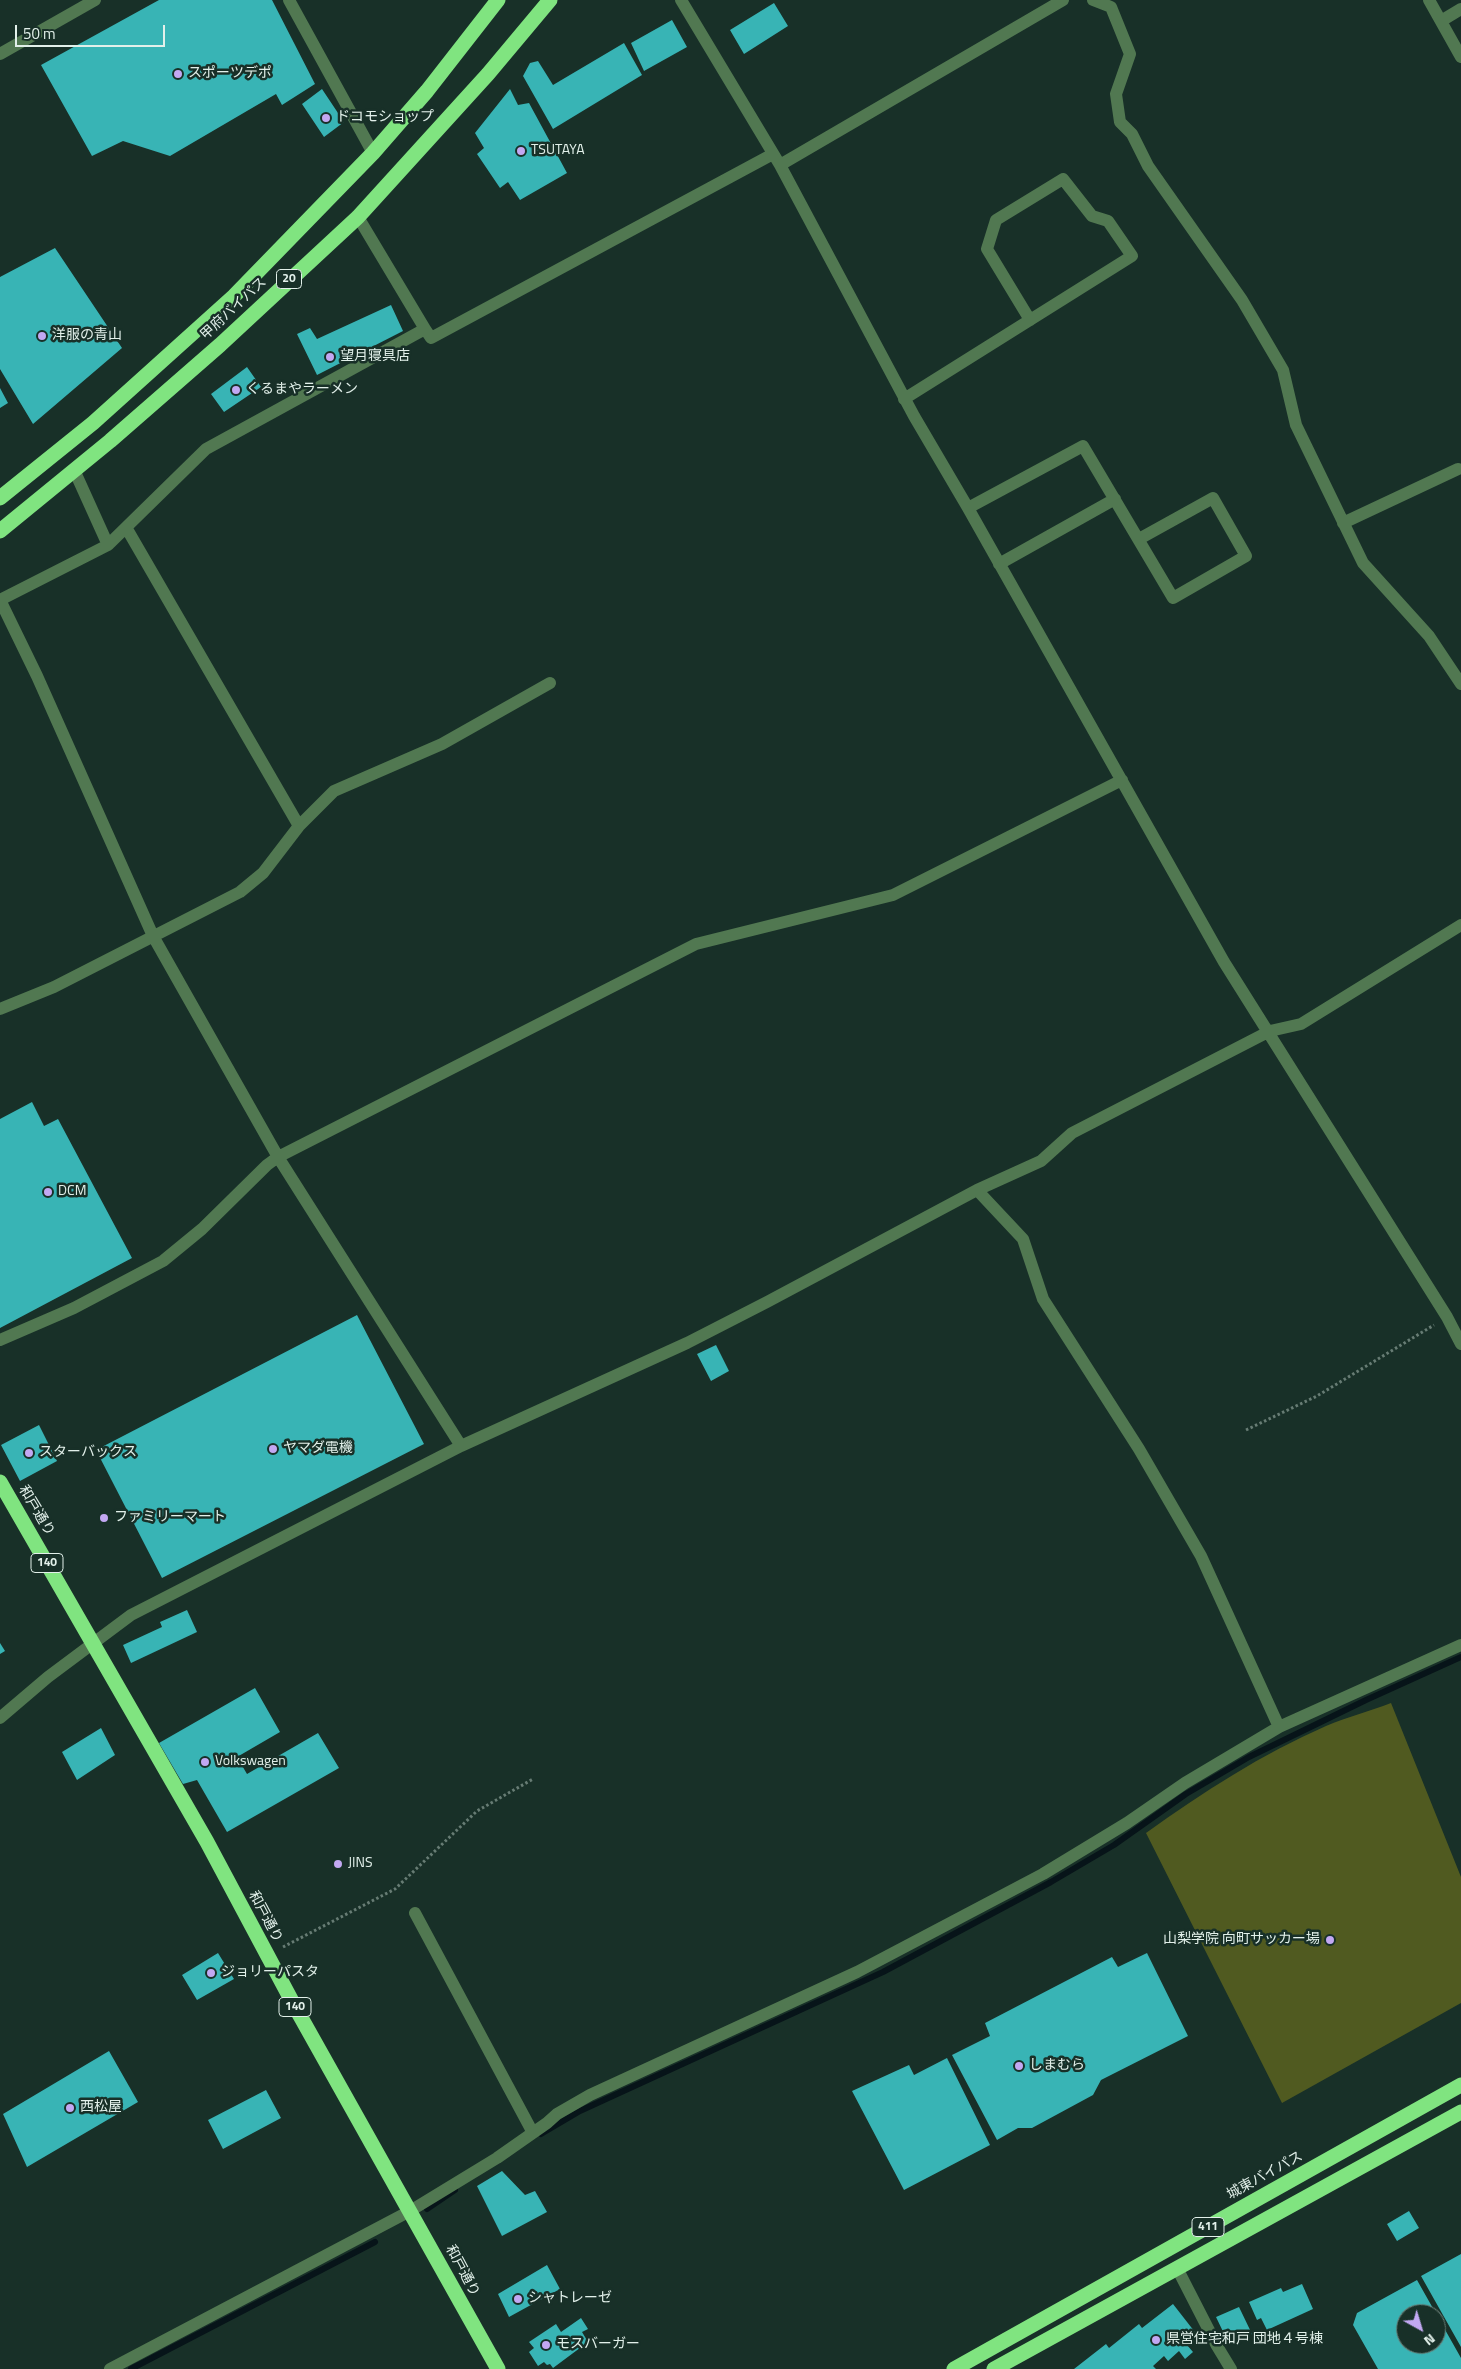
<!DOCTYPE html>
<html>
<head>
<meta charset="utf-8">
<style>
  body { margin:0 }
  #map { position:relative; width:1461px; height:2369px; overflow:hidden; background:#183028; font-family:"Titillium Web",sans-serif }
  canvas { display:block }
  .north { position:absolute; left:1396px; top:2304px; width:50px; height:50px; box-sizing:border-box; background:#183028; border:1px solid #697d76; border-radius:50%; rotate:141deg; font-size:14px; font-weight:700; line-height:20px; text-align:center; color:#e2f0ea }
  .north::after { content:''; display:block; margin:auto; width:18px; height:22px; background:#c2a8f2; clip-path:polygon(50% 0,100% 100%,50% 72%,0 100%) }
  .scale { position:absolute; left:15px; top:25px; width:150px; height:22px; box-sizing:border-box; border:2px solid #e2f0ea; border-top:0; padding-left:6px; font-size:15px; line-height:18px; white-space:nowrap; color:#e2f0ea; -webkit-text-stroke:4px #183028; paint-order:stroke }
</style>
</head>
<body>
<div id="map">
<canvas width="1461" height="2369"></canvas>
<div class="north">N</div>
<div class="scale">50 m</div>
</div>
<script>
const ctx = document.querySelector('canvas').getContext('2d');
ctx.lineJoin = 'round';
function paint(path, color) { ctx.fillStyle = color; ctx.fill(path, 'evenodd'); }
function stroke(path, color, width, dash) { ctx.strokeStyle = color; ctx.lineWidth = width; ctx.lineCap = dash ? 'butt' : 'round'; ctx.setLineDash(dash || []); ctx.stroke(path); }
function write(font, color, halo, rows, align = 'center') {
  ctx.font = font + ' "Titillium Web","Noto Sans JP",sans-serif'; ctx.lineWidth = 5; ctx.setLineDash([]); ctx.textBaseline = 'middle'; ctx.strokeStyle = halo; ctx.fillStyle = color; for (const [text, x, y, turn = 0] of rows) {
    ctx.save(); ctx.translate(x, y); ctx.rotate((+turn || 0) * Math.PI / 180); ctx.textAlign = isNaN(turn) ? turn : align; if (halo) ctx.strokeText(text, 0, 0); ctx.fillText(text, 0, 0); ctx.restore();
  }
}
const green = new Path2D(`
  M1391 1703 1461 1877V2003L1282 2103 1146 1833C1203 1792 1262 1754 1326 1726 1347 1717 1370 1711 1391 1703Z`);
const stream = new Path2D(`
  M541 2134 580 2111 883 1972 1051 1882 1114 1845 1186 1794 1249 1757 1366 1700 1461 1657
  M427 2209 455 2190
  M131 2369 375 2242`);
const building = new Path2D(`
  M159 0H272L315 84 282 105 276 94 170 156 123 141 92 156 41 65Z
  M774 3 788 26 744 54 730 30Z
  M672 20 687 47 644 71 631 43Z
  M624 43 642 75 553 129 523 76 530 63 538 61 553 85Z
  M322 89 344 122 324 137 302 104Z
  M510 89 518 105 529 103 567 173 520 200 508 182 500 188 477 154 484 148 475 133Z
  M55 248 122 348 33 424 0 369V277Z
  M391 305 403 331 317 375 297 334 310 328 317 339Z
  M247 367 261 387 224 412 211 394Z
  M0 388 8 403 0 408Z
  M32 1102 44 1126 58 1119 132 1258 0 1328V1119Z
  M357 1315 424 1444 162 1578 96 1450Z
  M716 1345 729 1371 711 1381 697 1354Z
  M39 1425 57 1461 20 1481 1 1445Z
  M187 1610 197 1632 131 1663 123 1645 162 1627 160 1622Z
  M0 1643 5 1651 0 1654Z
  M255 1688 280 1732 237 1757 247 1774 318 1733 339 1768 227 1832 197 1780 183 1784 159 1743Z
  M101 1728 115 1755 77 1780 62 1752Z
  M218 1953 234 1979 197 2000 182 1975Z
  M1147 1953 1188 2036 1101 2080 1093 2095 1032 2128H1018L997 2140 952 2055 990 2036 985 2023 1112 1957 1118 1967Z
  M109 2051 138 2102 27 2167 3 2114Z
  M947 2058 990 2145 904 2190 852 2091 909 2065 914 2075Z
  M266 2090 281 2118 223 2149 208 2120Z
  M502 2171 525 2195 535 2191 547 2212 502 2236 477 2186Z
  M1409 2211 1419 2228 1397 2241 1387 2224Z
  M1461 2254V2347L1421 2276Z
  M547 2265 560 2289 509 2317 498 2294Z
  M1417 2280 1461 2358V2369H1378L1353 2325 1357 2313ZM1406 2314H1436V2344H1406Z
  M1302 2284 1313 2309 1267 2330 1261 2318 1257 2320 1249 2302 1281 2288 1283 2292Z
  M1173 2304 1198 2336 1187 2345 1193 2352 1185 2359 1179 2351 1168 2361 1164 2356 1153 2366 1156 2369H1074L1106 2344 1109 2348 1139 2324 1142 2328Z
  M1239 2307 1252 2334 1229 2344 1216 2317Z
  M581 2318 588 2329 582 2332 588 2342 553 2368 550 2364 547 2365 544 2362 538 2366 529 2352 534 2348 529 2342 556 2324 561 2332Z`);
const path = new Path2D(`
  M1246 1430 1317 1396 1434 1325
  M283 1947 395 1889 477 1811 533 1779`);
const minor = new Path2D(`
  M289 0 373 153
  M681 0 780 165 914 416 968 508 1224 962 1447 1317 1461 1344
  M1093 0 1111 7 1130 54 1116 94 1120 122 1132 134 1148 166 1242 300 1283 370 1296 425 1363 563 1429 636 1461 684
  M1429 0 1461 57
  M1441 21 1461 9
  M0 54 95 0
  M780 165 1063 0
  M425 329 431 338 773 154
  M904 399 1132 256 1108 221 1092 216 1063 179 996 220 987 249 1030 320
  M75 472 108 545
  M968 508 1083 446 1173 598 1246 556 1213 498 1139 539
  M1343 523 1458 469
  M127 529 299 826
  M999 564 1115 499
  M0 600 37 676 153 936 278 1157 461 1446
  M0 600 108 545 206 449 425 329 358 217
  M0 1009 54 987 240 892 263 873 299 826 334 791 442 744 550 683
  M977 1190 1023 1239 1043 1299 1139 1449 1201 1556 1279 1727
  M0 1340 74 1308 163 1261 202 1229 267 1165 278 1157 696 944 893 895 1122 780
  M0 1718 48 1677 131 1615 461 1446 687 1343 767 1302 977 1190 1041 1161 1072 1133 1270 1031 1301 1024 1461 925
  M415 1913 533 2133
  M1177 2268 1217 2346 1231 2369
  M110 2369 410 2211 497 2158 547 2123 557 2114 590 2095 857 1972 1043 1874 1127 1823 1185 1783 1279 1727 1461 1645`);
const highway = new Path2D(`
  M0 498 93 423 234 296 373 153 427 91 498 0
  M0 531 110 441 220 345 358 217 488 74 550 0
  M0 1482 207 1842 294 2005 498 2369
  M954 2369 1461 2085
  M994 2369 1461 2112`);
const markers = [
  [178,74,5,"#c2a8f2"],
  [326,118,5,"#c2a8f2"],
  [521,151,5,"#c2a8f2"],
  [42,336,5,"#c2a8f2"],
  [330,357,5,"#c2a8f2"],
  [236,390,5,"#c2a8f2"],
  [48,1192,5,"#c2a8f2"],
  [273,1449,5,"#c2a8f2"],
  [29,1453,5,"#c2a8f2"],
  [104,1518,5,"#c2a8f2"],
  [205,1762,5,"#c2a8f2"],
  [338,1864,5,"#c2a8f2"],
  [1330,1940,5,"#c2a8f2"],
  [211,1973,5,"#c2a8f2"],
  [1019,2066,5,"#c2a8f2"],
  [70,2108,5,"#c2a8f2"],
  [518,2299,5,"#c2a8f2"],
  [1156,2340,5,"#c2a8f2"],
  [546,2345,5,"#c2a8f2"]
];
const shields = [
  [289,279,25],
  [47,1563,32],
  [295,2007,32],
  [1208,2227,32]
];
const shieldNames = [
  ["20",289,279],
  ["140",47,1563],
  ["140",295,2007],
  ["411",1208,2227]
];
const poiNames = [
  ["スポーツデポ",188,74],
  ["ドコモショップ",336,118],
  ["TSUTAYA",531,151],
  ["洋服の青山",52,336],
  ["望月寝具店",340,357],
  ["くるまやラーメン",246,390],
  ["DCM",58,1192],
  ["ヤマダ電機",283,1449],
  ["スターバックス",39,1453],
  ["ファミリーマート",114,1518],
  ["Volkswagen",215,1762],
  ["JINS",348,1864],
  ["山梨学院 向町サッカー場",1320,1940,"right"],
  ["ジョリーパスタ",221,1973],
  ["しまむら",1029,2066],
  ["西松屋",80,2108],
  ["シャトレーゼ",528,2299],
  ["県営住宅和戸 団地４号棟",1166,2340],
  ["モスバーガー",556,2345]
];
const streetNames = [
  ["甲府バイパス",234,309,-43],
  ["和戸通り",36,1511,59],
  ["和戸通り",265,1917,62],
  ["城東バイパス",1265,2176,-29],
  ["和戸通り",462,2271,62]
];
paint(green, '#505a20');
stroke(stream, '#071419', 6);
paint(building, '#38b4b5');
stroke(path, '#677c74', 3, [2.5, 2.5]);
stroke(minor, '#517851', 12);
stroke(highway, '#80e480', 15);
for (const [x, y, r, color] of markers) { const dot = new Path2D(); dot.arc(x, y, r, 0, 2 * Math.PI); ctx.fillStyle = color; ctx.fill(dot); stroke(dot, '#183028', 2); }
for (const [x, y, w] of shields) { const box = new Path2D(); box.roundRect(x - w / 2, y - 9.5, w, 19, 4); ctx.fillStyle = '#183028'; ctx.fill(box); stroke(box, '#e2f0ea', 1); }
write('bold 12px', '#e2f0ea', null, shieldNames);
write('14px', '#e2f0ea', '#183028', poiNames, 'left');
write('14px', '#e2f0ea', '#183028', streetNames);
</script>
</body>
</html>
